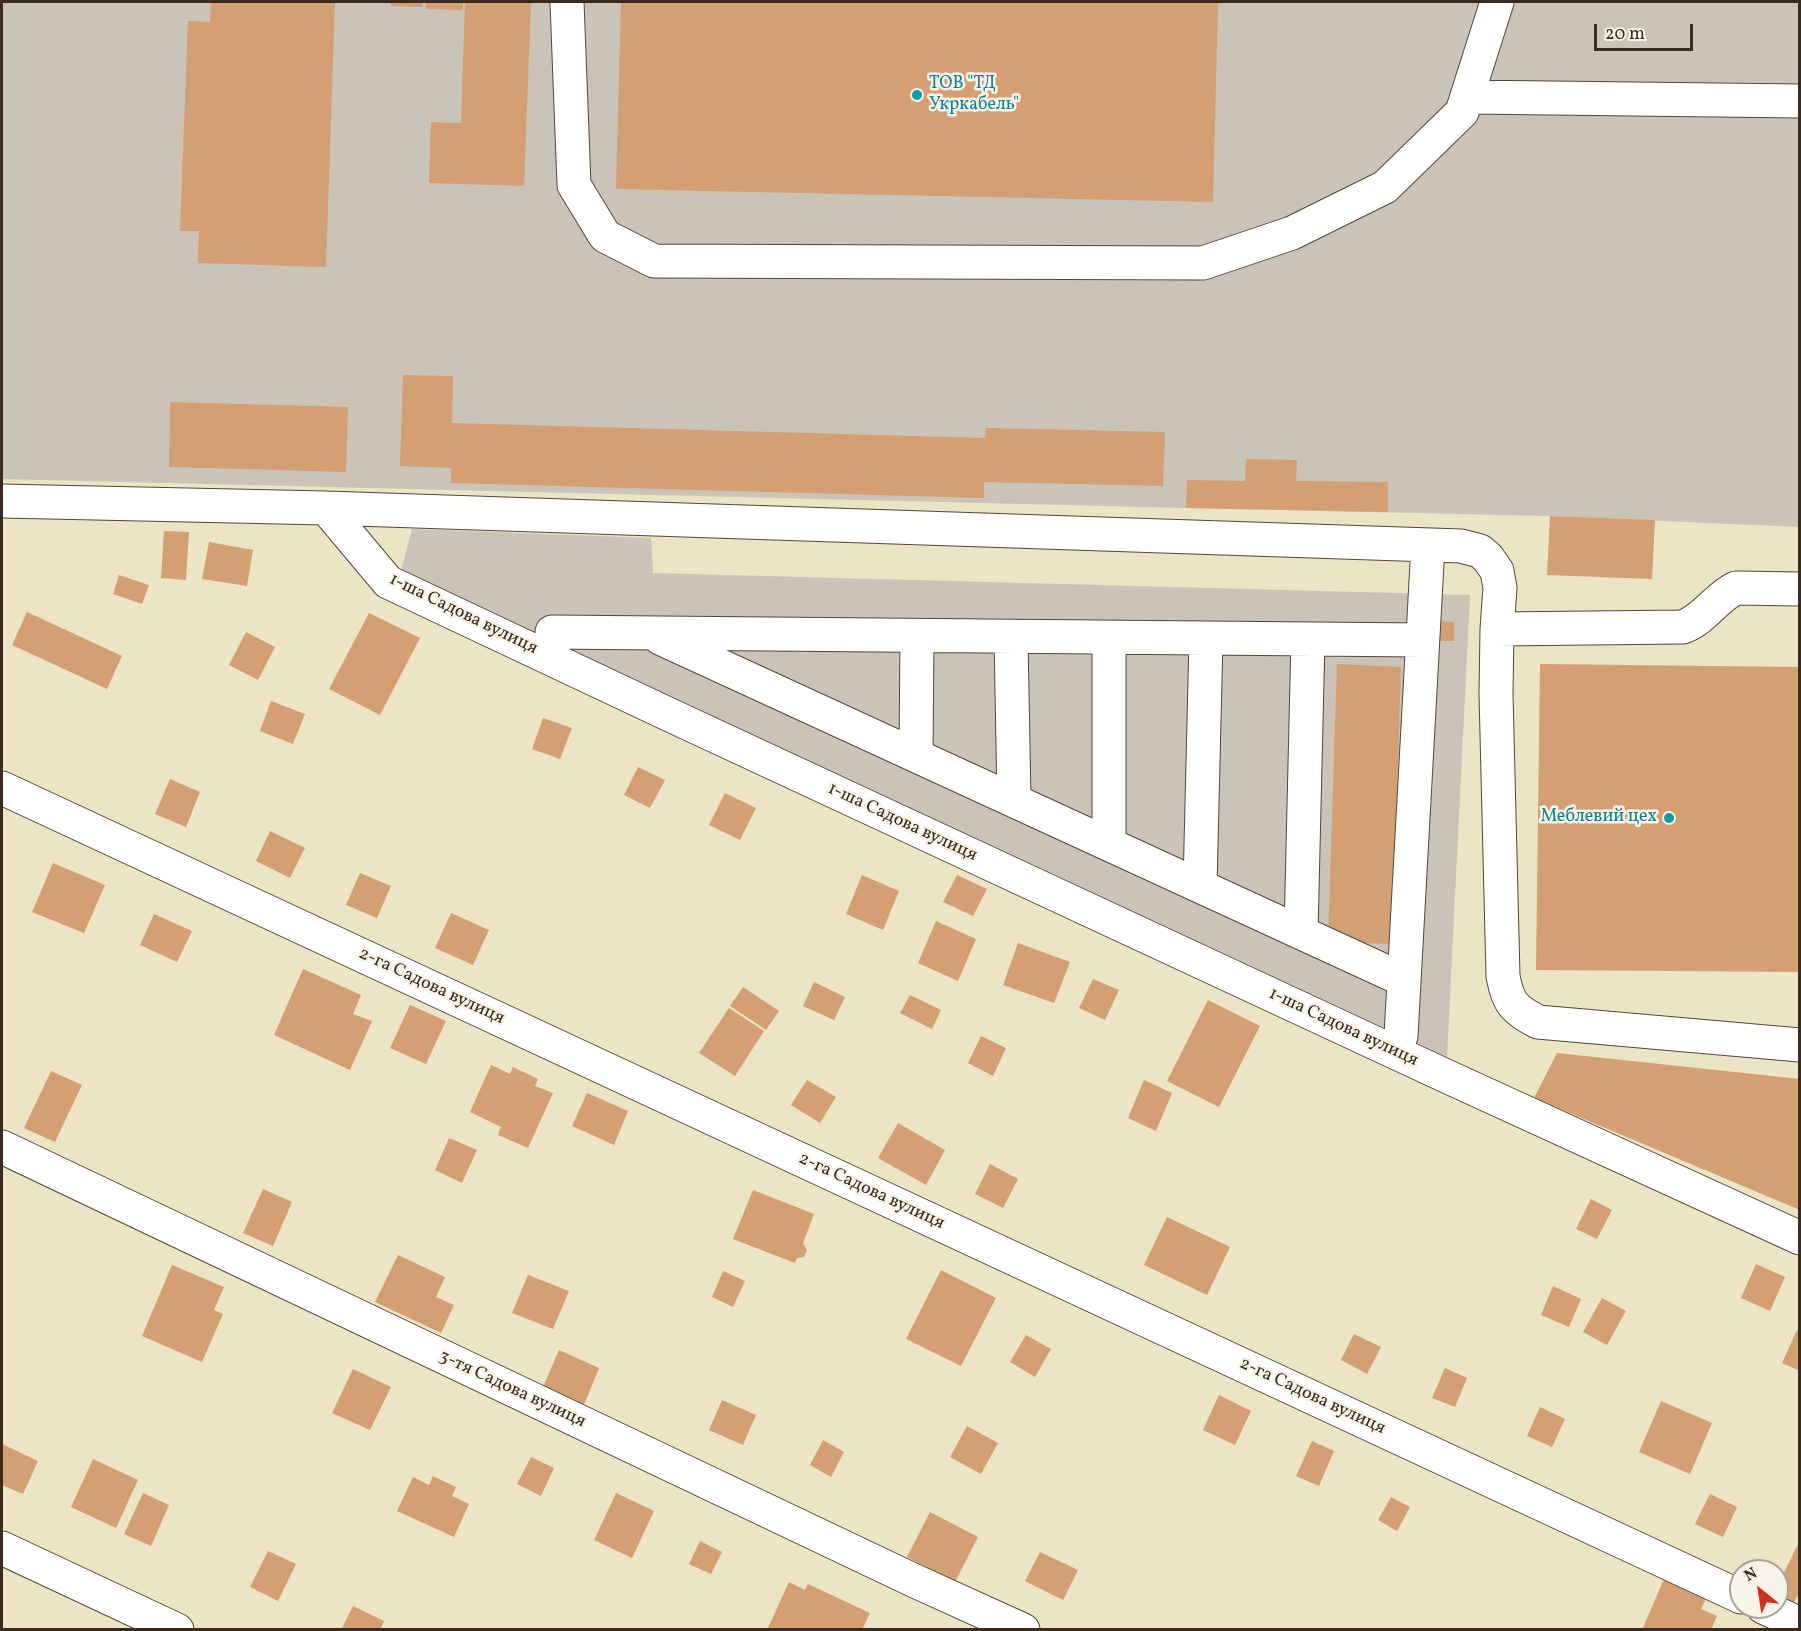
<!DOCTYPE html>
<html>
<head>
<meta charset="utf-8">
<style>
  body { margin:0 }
  #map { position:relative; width:1801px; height:1631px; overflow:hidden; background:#ebe4c5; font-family:Vollkorn,serif }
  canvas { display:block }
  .frame { position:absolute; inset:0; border:3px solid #3b2a1e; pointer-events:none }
  .north { position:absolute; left:1729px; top:1559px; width:60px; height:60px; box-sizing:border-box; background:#f7f3e8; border:2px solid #aca397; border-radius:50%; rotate:330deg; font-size:16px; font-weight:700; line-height:24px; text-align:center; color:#3b2a1e }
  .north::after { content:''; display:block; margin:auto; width:21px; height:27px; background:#c8321e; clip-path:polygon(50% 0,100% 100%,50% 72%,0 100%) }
  .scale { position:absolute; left:1594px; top:24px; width:99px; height:27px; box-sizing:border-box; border:3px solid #3b2a1e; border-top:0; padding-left:8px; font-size:18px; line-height:21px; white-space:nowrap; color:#3b2a1e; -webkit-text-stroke:4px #f7f3e8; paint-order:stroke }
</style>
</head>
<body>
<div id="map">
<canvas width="1801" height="1631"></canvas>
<div class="frame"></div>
<div class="north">N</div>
<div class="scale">20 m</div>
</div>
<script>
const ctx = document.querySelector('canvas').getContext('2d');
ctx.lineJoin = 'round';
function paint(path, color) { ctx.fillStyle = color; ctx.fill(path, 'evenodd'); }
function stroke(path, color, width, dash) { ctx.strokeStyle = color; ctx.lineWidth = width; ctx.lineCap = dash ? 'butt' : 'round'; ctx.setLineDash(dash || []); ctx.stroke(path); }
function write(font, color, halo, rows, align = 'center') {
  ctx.font = font + ' Vollkorn,serif'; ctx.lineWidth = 5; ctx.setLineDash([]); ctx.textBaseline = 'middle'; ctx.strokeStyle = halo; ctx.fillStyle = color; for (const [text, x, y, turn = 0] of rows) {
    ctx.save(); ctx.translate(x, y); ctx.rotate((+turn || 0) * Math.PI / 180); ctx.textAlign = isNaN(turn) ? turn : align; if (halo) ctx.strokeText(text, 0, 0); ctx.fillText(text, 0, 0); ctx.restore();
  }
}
const industrial = new Path2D(`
  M2 2H1799V527L1550 516 1186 508 2 479Z
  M412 529 651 538 653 573 1470 595 1447 1057 401 571Z`);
const building = new Path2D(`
  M211 2H335L326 267 198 263 199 231H180L188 21 210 22Z
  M391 2H422V7L391 6Z
  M426 2H463V10L426 9Z
  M465 2H531L524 186 429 183 431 122 461 123Z
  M621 2H1218L1213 202 616 189Z
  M403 375 453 376 452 423 985 438 986 428 1165 432 1163 486 984 482V498L451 483V468L400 466Z
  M170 402 348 407 346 472 169 467Z
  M1246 459 1297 460 1296 481 1388 482V512L1186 508 1187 480 1245 481Z
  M1550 516 1655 520 1652 579 1547 575Z
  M164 531 189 532 186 580 161 578Z
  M209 542 253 550 247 586 202 579Z
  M119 575 149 585 142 604 113 594Z
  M27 612 122 656 107 689 12 645Z
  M369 613 420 638 380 715 329 689Z
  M1433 621 1454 622V641H1433Z
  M246 632 275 647 258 680 229 665Z
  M1337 664 1401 667 1392 944 1328 942Z
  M1540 664 1800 667V972L1536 970Z
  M271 701 305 714 293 744 260 731Z
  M543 718 572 728 560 759 532 749Z
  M638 767 665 780 650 808 624 795Z
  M170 779 200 792 186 827 155 814Z
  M725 793 756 808 740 840 709 825Z
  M270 831 305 848 290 878 256 861Z
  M53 863 105 885 84 933 32 912Z
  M360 873 391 886 377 918 346 905Z
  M862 875 899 891 883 930 846 914Z
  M957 875 987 889 973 916 943 902Z
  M451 913 489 930 473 965 435 948Z
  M154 914 192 931 177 962 140 945Z
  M936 921 976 939 958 981 918 963Z
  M1018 943 1070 962 1054 1003 1003 985Z
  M303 969 361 995 353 1014 372 1021 350 1070 274 1035Z
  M1093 979 1119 990 1105 1020 1079 1008Z
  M814 982 845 997 834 1020 803 1006Z
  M743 987 779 1011 766 1030 730 1006Z
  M910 995 941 1010 932 1029 900 1013Z
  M1208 1000 1260 1026 1219 1107 1167 1081Z
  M410 1005 446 1021 426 1064 390 1048Z
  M729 1008 764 1031 735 1076 699 1053Z
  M981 1036 1006 1048 993 1076 968 1063Z
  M1557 1053 1800 1079V1210L1534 1098Z
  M491 1065 510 1074 513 1067 538 1079 535 1086 553 1093 528 1148 498 1135 501 1127 470 1112Z
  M51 1071 82 1085 55 1142 24 1128Z
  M807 1080 836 1097 820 1123 791 1105Z
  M1144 1080 1172 1093 1156 1131 1128 1118Z
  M587 1093 628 1111 614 1145 572 1126Z
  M898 1123 945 1150 926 1185 878 1158Z
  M449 1138 477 1150 462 1183 435 1170Z
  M990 1164 1018 1179 1003 1208 975 1194Z
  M263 1189 292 1202 273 1246 243 1233Z
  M753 1190 814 1214 803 1243 807 1250 804 1257 797 1258 795 1263 733 1239Z
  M1591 1199 1612 1210 1597 1239 1576 1229Z
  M1167 1217 1230 1247 1207 1295 1144 1265Z
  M398 1255 445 1277 436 1297 454 1305 441 1333 375 1302Z
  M1756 1264 1785 1277 1770 1311 1741 1298Z
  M172 1265 224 1287 214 1310 223 1314 202 1362 142 1336Z
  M941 1270 996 1298 961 1366 906 1339Z
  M723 1271 745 1281 733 1307 712 1297Z
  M528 1275 569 1291 553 1329 512 1313Z
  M1553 1286 1581 1299 1569 1327 1541 1315Z
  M1602 1298 1626 1311 1607 1345 1583 1332Z
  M1797 1330 1800 1332V1371L1782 1363Z
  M1354 1334 1381 1347 1367 1374 1341 1360Z
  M1026 1335 1051 1349 1035 1377 1010 1362Z
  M559 1350 599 1368 584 1405 543 1387Z
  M1445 1368 1467 1378 1455 1407 1432 1398Z
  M353 1369 391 1387 370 1430 332 1413Z
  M1219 1395 1251 1411 1235 1445 1203 1430Z
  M722 1400 756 1415 743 1445 709 1430Z
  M1661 1401 1712 1423 1690 1474 1639 1452Z
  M1540 1407 1565 1419 1552 1447 1527 1436Z
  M967 1426 998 1443 981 1474 950 1457Z
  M823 1440 844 1452 831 1477 810 1465Z
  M1312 1441 1334 1451 1319 1486 1296 1476Z
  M2 1444 38 1461 23 1494 2 1485Z
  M531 1457 554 1468 541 1496 517 1484Z
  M93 1459 138 1480 116 1528 71 1507Z
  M433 1476 456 1487 452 1496 469 1504 454 1537 397 1511 413 1477 429 1485Z
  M143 1493 169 1505 151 1546 124 1534Z
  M616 1493 654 1511 632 1558 594 1540Z
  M1710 1494 1737 1507 1723 1537 1695 1524Z
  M1391 1497 1410 1507 1397 1531 1378 1520Z
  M930 1512 978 1537 955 1582 907 1557Z
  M700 1541 722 1552 711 1574 689 1564Z
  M1798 1544 1800 1545V1591L1791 1608 1777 1601V1587Z
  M268 1551 296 1564 278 1601 250 1587Z
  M1040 1552 1078 1570 1063 1600 1025 1581Z
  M1664 1579 1706 1598 1701 1609 1717 1616 1711 1630H1642Z
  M789 1582 805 1590 808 1584 870 1613 862 1630H767Z
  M353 1606 384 1621 380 1630H341Z`);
const minor = new Path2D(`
  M567 2 574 185 605 236 654 261 1203 263 1292 233 1385 187 1462 112 1497 2
  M1467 97 1800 101
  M2 501 326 508 1461 546 1480 551 1488 558 1497 571 1500 588 1497 629 1496 694 1503 976C1508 1004 1514 1009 1538 1022L1800 1045
  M326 508 388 582 670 715 1446 1076 1800 1238
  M1497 629 1683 627C1705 619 1716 597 1736 588L1800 589
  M552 632 1422 640
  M1011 637 1014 800
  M660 638 1404 980
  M916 755 917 636
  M2 788 1741 1597
  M1109 844V638
  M1200 886 1206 639
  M1301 932 1308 639
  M1395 1052 1401 1036 1428 545
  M2 1147 915 1581 1023 1630
  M2 1548 177 1630
  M1763 1607 1800 1624`);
const markers = [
  [917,95,6,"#0f9aa8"],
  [1669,818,6,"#0f9aa8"]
];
const cultureNames = [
  ["ТОВ \"ТД",929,85],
  ["Укркабель\"",929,106],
  ["Меблевий цех",1657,818,"right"]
];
const streetNames = [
  ["1-ша Садова вулиця",463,615,26],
  ["1-ша Садова вулиця",902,823,25],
  ["2-га Садова вулиця",431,987,25],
  ["1-ша Садова вулиця",1343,1028,25],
  ["2-га Садова вулиця",871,1192,25],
  ["3-тя Садова вулиця",512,1390,25],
  ["2-га Садова вулиця",1312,1397,25]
];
paint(industrial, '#cac3b8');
paint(building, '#d49f73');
stroke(minor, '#554637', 35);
stroke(minor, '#fff', 33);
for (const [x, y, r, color] of markers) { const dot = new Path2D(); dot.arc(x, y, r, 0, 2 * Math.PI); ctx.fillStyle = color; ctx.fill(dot); stroke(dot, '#f7f3e8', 2); }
write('18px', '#0d838f', '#f7f3e8', cultureNames, 'left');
write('18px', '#3b2a1e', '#f7f3e8', streetNames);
</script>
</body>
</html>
